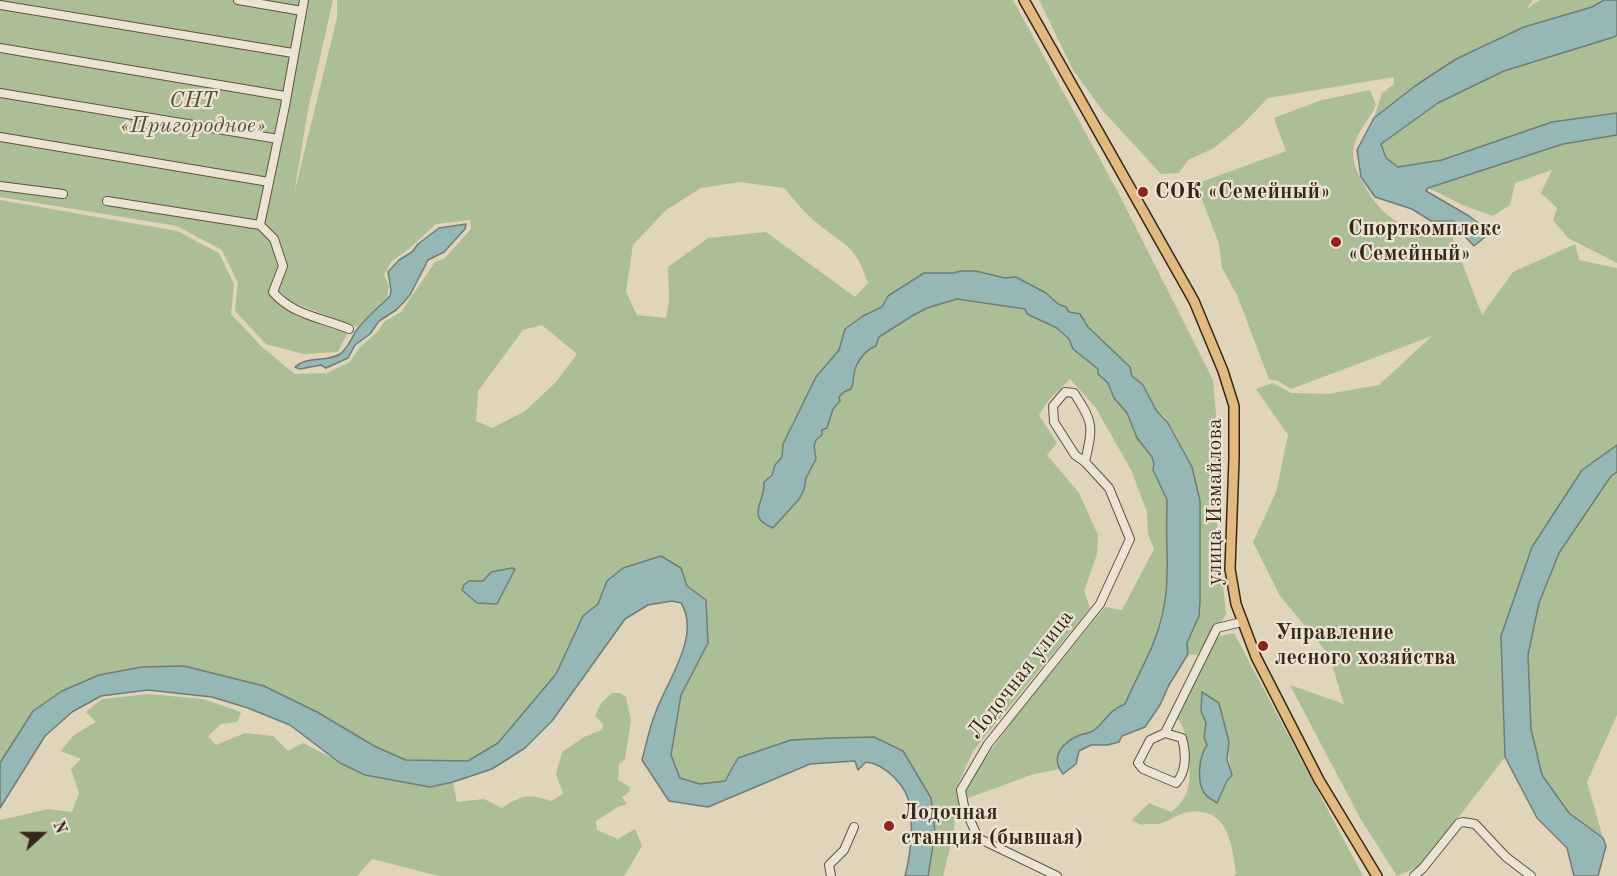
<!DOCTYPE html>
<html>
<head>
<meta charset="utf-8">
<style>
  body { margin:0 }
  #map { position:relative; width:1617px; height:876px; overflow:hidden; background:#e0d4bb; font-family:"Old Standard TT",serif }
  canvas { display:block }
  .north { position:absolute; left:12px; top:804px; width:60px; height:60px; -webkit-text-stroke:4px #ebe3d3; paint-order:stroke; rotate:69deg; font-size:16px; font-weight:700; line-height:24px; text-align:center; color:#382718 }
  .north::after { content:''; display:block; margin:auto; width:21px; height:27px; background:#382718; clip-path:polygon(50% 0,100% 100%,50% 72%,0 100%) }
</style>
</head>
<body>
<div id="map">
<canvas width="1617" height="876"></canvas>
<div class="north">N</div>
</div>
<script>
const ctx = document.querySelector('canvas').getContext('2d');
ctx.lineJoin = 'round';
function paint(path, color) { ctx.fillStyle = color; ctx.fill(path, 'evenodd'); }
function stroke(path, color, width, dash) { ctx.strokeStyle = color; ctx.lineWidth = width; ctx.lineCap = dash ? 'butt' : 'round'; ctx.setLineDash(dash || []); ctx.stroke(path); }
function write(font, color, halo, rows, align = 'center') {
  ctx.font = font + ' "Old Standard TT",serif'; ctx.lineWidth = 4.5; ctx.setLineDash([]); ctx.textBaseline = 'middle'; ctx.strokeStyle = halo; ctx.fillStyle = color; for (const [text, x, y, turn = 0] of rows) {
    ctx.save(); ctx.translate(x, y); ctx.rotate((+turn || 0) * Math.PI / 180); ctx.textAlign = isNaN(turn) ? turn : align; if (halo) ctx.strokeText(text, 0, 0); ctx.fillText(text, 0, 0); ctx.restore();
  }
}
const green = new Path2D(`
  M0 0H333L308 110 294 194 337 18V0H1013L1119 194 1213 380 1220 459 1217 522 1226 615 1197 655 1188 654 1187 643 1199 616 1200 601V501L1197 493 1195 477 1177 437 1164 416 1156 410 1143 385 1132 376 1130 367 1088 327 1086 321 1069 312 1066 307 1058 304 1046 293 1016 277 1005 278 983 272 961 271 953 273H924L885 302 882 307 863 316 845 329 839 350 816 377 798 415 792 423 791 430 783 444 782 457C773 465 773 474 764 482 766 502 744 517 772 528L800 498 804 489 806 478 816 459 814 446 816 440 822 435V430L828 428 833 409 837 405 839 397 854 383C854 368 861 352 876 346L879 337 912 316 927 308 958 299 1025 309 1027 314 1057 328 1069 339 1073 349 1098 369V374L1108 383 1114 398 1127 413 1134 433 1152 457 1154 464 1153 471 1167 500V576L1165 600 1157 636 1142 671 1125 704 1118 707 1092 732 1072 739 1057 755 1059 769 1031 775 968 798 964 788 1016 716 1105 607 1122 610 1154 549 1148 534 1147 512 1132 472 1096 408 1070 379 1048 401 1039 415 1057 443 1047 455 1079 493 1098 535 1097 554 1084 591 1090 608 973 751 956 789 959 805 955 815 954 831 943 876H928L935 833 874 737 791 740 738 758 725 781 700 784 680 778 671 755 681 695 708 643 681 568 607 581 598 604 583 616 556 674 498 743 468 761 406 760 376 747 142 667 99 675 62 691 7 752 0 763V200L177 231 219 253 234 284 231 314 262 347 295 374 327 373 350 362 359 348 377 332 384 322 401 312 435 262 445 258 471 229 470 220 436 224 410 248 391 262 384 275 389 286 387 297 357 327 292 302 277 290 271 295 298 317 346 329 347 334 338 352 304 354 266 344 235 311 238 283 222 250 177 226 0 197ZM740 182 784 188C795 200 805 214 817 223 846 247 855 244 868 283L855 297 766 232 708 238 668 267 669 301 666 318 637 315 626 292 633 245 666 210 701 188ZM542 325 577 354 556 382 525 411 492 428 476 421 478 391 523 330ZM512 568 515 569 497 604 483 603 462 590 469 581H483L491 572Z
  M1039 0H1533L1526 9 1540 0H1604L1592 7 1456 59 1415 86 1374 118 1382 93 1394 84V77L1268 98 1242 125 1214 148 1188 160 1179 173 1161 174 1103 111 1073 70Z
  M1617 35V113L1552 122 1442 160 1398 167 1386 158 1381 144 1438 103 1504 71Z
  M1370 90 1376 105C1370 119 1358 130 1354 146 1351 159 1356 170 1362 181 1386 226 1405 227 1452 236L1482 315 1513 272 1575 244 1579 260 1617 268V445L1582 470 1532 547 1501 636 1505 757 1421 866 1397 876 1360 818 1290 685 1344 704 1329 655 1280 596 1253 542 1276 492 1288 435 1256 389 1273 383 1291 393 1328 394 1379 385 1432 336 1291 389 1278 381 1269 379 1237 295 1222 268 1219 244 1196 184 1286 151 1274 118 1322 100Z
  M1617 135V263L1568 238 1553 220 1557 208 1541 193 1552 170 1515 183 1510 205 1493 216 1465 206 1428 188 1563 144Z
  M1617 472V715L1587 782 1603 838 1569 813 1542 775 1531 729 1528 655 1539 603 1559 553 1611 476Z
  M1234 633 1363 876H1234L1236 873C1232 844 1228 807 1189 812 1178 813 1169 822 1158 824 1152 825 1147 822 1141 825L1132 820 1149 803 1171 812C1179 807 1185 798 1188 788 1192 772 1189 730 1177 718L1216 637ZM1201 699 1219 703C1227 728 1227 751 1232 775L1222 793 1213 800C1197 790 1197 759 1207 745 1204 737 1207 732 1206 724 1205 715 1201 709 1201 699Z
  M612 693H620L626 697 631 720 625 759 619 764 618 780 630 787 629 792 622 797 627 804 618 807 596 821 597 830 618 839 635 829 642 846 624 876H439L372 859 357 876H0V820L48 809 72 812 79 793 71 769 81 759 61 751 74 735 96 722 86 712 102 699 148 694 203 699 241 712 237 722 221 724 208 736 216 745 245 733 273 736 288 751 303 743 365 775 430 787 453 782 457 802 484 799 502 808C523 795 527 793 551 801L563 794 556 774 562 752 584 737 602 730 603 724 595 716 602 702Z`);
const water = new Path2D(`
  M1604 0H1617V35L1614 37 1504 71 1438 103 1381 144 1386 158 1398 167 1442 160 1552 122 1617 113V135L1563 144 1428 188 1426 191 1469 216 1485 228V237L1474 246 1458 229 1454 221H1431L1412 209 1375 197 1361 177 1357 150 1374 118 1415 86 1456 59 1524 27 1592 7Z
  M466 224 465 229 444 252 428 260 410 295 403 303 396 310 379 321 370 334 355 345 348 358 326 368 321 365 300 369 295 367C308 355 326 363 340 354 348 348 351 339 356 331 365 318 379 307 390 296L391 290 388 272 399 260 412 252 418 244 439 228Z
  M961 271H976L1005 278 1016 277 1046 293 1058 304 1066 307 1069 312 1080 314 1088 327 1130 367 1132 376 1143 385 1156 410 1168 423 1192 467 1200 501V601L1199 616 1187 643 1188 654 1169 685 1160 705 1145 727 1122 736 1119 742 1107 745H1091L1079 751 1076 764 1063 774C1049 756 1063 742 1080 735 1084 734 1089 733 1093 731 1106 722 1107 711 1125 704 1141 667 1159 642 1165 600 1170 570 1165 540 1167 511V500L1153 470 1154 464 1152 457 1137 438 1127 413 1114 398 1108 383 1098 374V369L1073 349 1069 339 1057 328 1027 314 1025 309 957 299 927 308 912 316 879 337 876 346C865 350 856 362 854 374 853 379 854 383 851 389L844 392 839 397 840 401 833 409 827 428 822 430V435L816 440 814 446 816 459 806 478 804 489 800 498 773 528C744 517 766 502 764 482L772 475 775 465 782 457 783 444 816 377 839 350 845 329 863 316 882 307 888 296 924 273H953Z
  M1617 445V472L1611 476 1559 553 1539 603 1528 655 1531 729 1542 775 1569 813 1603 838 1606 846 1598 876H1574L1567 848 1537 818 1505 757 1501 636 1532 547 1582 470Z
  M661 556 681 568 687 586 706 600 708 643 681 695 671 755 680 778 700 784 725 781 738 758 791 740 830 738 874 737 903 751 931 798 935 833 928 876H905C911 853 913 829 910 806 907 786 885 764 866 762L858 770 855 761 810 764 708 807 669 801 642 760C646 745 649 729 655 714 665 684 702 636 681 603L672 601 648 605 625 619 552 721 525 748 492 769 453 782 430 787 365 775 340 763 290 725 248 708 212 697 148 690 101 696 72 712 45 736 0 808V763L33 711 62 691 99 675 142 667 184 666 264 686 317 712 376 747 406 760 468 761 498 743 556 674 583 616 598 604 607 581 623 568Z
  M512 568 515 569 497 604 477 603 462 590 464 585 469 581H483L491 572Z
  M1202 692 1219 703 1229 742 1227 759 1232 775 1227 781 1217 803C1213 800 1208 798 1205 794 1196 782 1199 756 1207 745L1204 737 1206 723 1201 711Z`);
const minor = new Path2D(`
  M238 0 302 11
  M304 0 285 106 260 225 274 239 283 266 273 292C292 315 323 318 349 329
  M0 5 293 53
  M0 48 285 96
  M0 93 278 139
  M0 137 269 182
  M0 186 63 194
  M107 201 260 225
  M1165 733 1182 738C1186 753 1187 771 1176 783L1143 769 1138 763 1150 740 1165 733 1217 628 1242 622
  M831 876 829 865 844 850 854 827
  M1057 876 978 838 964 806 961 790 988 744 1100 604 1130 539 1109 488 1085 462 1075 455 1054 422 1053 406 1065 392 1074 393C1094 423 1093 426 1085 462
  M1414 876 1423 868 1459 823 1463 822 1475 824 1506 857 1531 876`);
const major = new Path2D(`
  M1024 0 1194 301 1223 371 1234 406V459L1230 569 1236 604 1256 657 1319 780 1377 876`);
const markers = [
  [1143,192,6,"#8f2418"],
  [1336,242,6,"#8f2418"],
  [1263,646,6,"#8f2418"],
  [889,826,6,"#8f2418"]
];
const parkNames = [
  ["СНТ",193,101],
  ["«Пригородное»",193,126]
];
const poiNames = [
  ["СОК «Семейный»",1155,192],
  ["Спорткомплекс",1348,229],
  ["«Семейный»",1348,254],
  ["Управление",1275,633],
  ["лесного хозяйства",1275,658],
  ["Лодочная",901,813],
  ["станция (бывшая)",901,838]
];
const streetNames = [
  ["улица Измайлова",1215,502,-90],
  ["Лодочная улица",1021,675,-52]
];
paint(green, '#acbe96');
paint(water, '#95b7b6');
stroke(water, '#707d77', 1.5);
stroke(minor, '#625241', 10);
stroke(major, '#382718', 12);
stroke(minor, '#ebe3d3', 8);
stroke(major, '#e0ba7e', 9);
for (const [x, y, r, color] of markers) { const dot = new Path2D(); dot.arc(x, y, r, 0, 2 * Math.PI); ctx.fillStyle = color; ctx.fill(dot); stroke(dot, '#ebe3d3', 2); }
write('italic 22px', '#554d38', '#ebe3d3', parkNames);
write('bold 22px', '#382718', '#ebe3d3', poiNames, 'left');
write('22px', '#382718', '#ebe3d3', streetNames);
</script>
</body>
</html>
